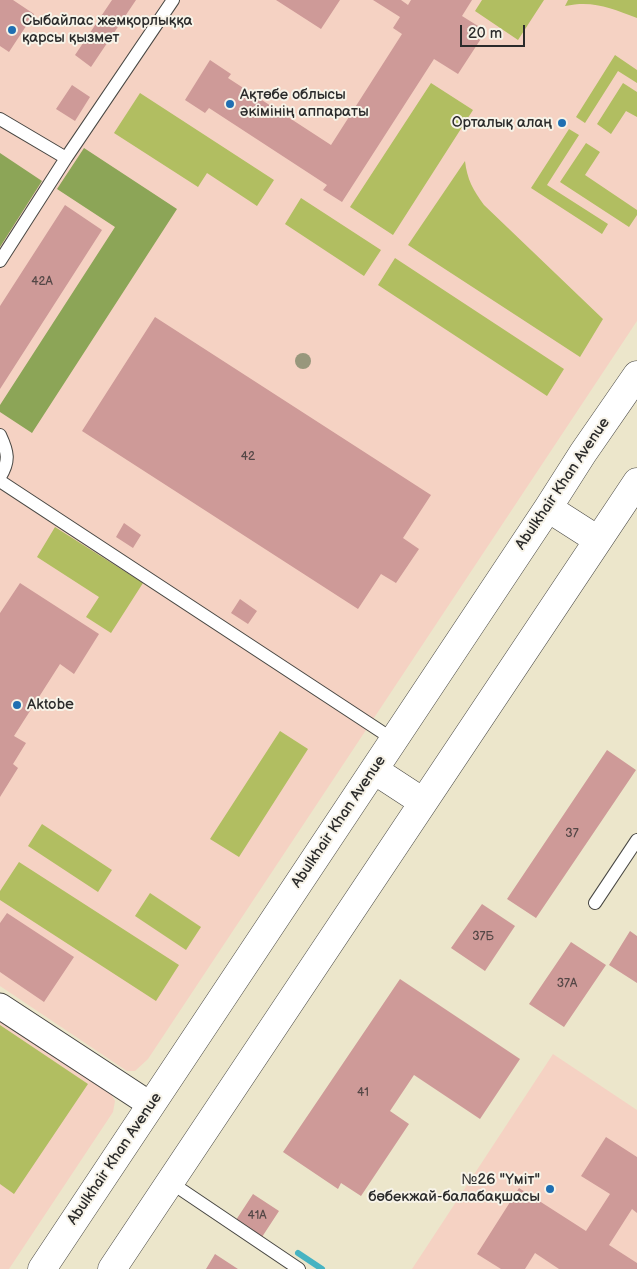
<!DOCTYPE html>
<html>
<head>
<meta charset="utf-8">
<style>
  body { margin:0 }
  #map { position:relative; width:637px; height:1269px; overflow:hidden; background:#ece6cb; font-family:"Balsamiq Sans",sans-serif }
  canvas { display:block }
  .scale { position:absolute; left:460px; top:25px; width:65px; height:22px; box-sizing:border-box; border:2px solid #2b2b2b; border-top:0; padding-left:6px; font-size:15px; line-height:18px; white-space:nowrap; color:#2b2b2b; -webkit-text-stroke:4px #f7f3e8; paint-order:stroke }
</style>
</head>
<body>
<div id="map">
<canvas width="637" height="1269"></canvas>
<div class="scale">20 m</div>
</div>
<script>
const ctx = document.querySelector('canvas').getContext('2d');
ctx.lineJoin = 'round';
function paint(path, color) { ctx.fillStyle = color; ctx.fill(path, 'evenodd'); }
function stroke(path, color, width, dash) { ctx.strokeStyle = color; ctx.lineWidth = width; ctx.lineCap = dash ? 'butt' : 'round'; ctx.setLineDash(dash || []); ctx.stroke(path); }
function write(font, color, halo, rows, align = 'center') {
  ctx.font = font + ' "Balsamiq Sans",sans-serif'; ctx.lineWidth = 4; ctx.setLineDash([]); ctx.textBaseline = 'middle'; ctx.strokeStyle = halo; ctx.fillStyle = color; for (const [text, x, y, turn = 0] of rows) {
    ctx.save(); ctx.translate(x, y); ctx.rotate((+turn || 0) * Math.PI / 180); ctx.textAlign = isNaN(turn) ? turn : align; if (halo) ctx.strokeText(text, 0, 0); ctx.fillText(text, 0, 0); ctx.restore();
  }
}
const built = new Path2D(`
  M0 0H637V321L148 1059 135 1071H127L0 986Z
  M0 1020 110 1092 115 1101 113 1112 9 1269H0Z
  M553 1054 637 1110V1269H412Z`);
const green = new Path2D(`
  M482 0H544L518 40 475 11Z
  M568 0H637V18C611 8 593 0 565 6Z
  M615 55 637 70V83L618 71 585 123 576 117Z
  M431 83 473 110 393 235 350 207Z
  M623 83 637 92V117L626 111 611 134 597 124Z
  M140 93 274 180 257 206 207 173 198 187 114 133Z
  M569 129 579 135 547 185 608 224 602 234 531 188Z
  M586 143 600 152 585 175 637 210V215L629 227 560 182Z
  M465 161C467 179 473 190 484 205L603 319 580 357 408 245Z
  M301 198 381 250 364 276 285 224Z
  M395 258 564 369 547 396 378 285Z
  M55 527 143 583 111 633 86 617 99 597 37 557Z
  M280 731 308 749 239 857 210 839Z
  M42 824 112 870 98 892 28 846Z
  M19 862 179 965 156 1001 0 900V891Z
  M150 893 201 927 186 950 135 916Z
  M0 1025 88 1084 14 1194 0 1184Z`);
const forest = new Path2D(`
  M84 148 177 209 32 433 0 412V405L115 227 57 189Z
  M0 153 42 181 0 247Z`);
const stream = new Path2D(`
  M298 1253 322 1269`);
const building = new Path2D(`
  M0 0H13L34 14 9 52 0 46Z
  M112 0H136L91 67 75 55Z
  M276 0H340L321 29Z
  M373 0H401L408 5 411 0H472L462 16 486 31 458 74 434 59 342 202 323 190 327 185 209 108 205 113 185 100 210 60 231 74 228 78 331 145 402 34 393 28 400 17Z
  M72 85 90 97 75 121 56 109Z
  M65 205 102 230 0 389V306Z
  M155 317 431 495 403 538 419 549 396 583 381 574 358 609 82 431Z
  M124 523 141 535 133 548 116 537Z
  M20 583 99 634 74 674 60 664 14 736 26 743 13 764 18 768 0 797V613Z
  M240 599 257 611 248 624 231 613Z
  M607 750 636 770 536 918 507 899Z
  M482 904 515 926 485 971 451 948Z
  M7 913 74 957 44 1002 0 972V923Z
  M630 931 637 936V983L609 965Z
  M571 942 606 965 564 1027 529 1004Z
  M400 979 520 1059 480 1119 414 1075 390 1111 409 1124 361 1196 341 1183 338 1189 283 1152Z
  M606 1137 637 1157V1213L632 1209 609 1245 637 1263V1269H559L535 1253 525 1269H501L477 1254 519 1188 586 1231 610 1194 581 1176Z
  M253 1194 279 1211 262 1237 236 1220Z
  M215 1254 238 1269H206Z`);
const lane = new Path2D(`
  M0 119 66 158
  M0 261 66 158 173 0
  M0 435C8 452 10 461 0 477
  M0 481 394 740
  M595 903 637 840
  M170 1182 299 1269`);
const street = new Path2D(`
  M0 1006 151 1105`);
const secondary = new Path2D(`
  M548 508 598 540
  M374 770 423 802
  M42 1269 548 508 583 453 637 375
  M112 1269 637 482`);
const trees = [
  [303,361]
];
const markers = [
  [12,30,5,"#1f6fb2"],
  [230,104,5,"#1f6fb2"],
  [562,123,5,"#1f6fb2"],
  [17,705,5,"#1f6fb2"],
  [550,1189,5,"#1f6fb2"]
];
const numberNames = [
  ["42А",42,282],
  ["42",248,457],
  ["37",572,834],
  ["37Б",483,937],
  ["37А",567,984],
  ["41",363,1093],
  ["41А",257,1216]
];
const poiNames = [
  ["Сыбайлас жемқорлыққа",22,21],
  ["қарсы қызмет",22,38],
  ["Ақтөбе облысы",240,95],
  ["әкімінің аппараты",240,112],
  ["Орталық алаң",552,123,"right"],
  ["Aktobe",27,705],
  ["№26 \"Үміт\"",540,1180,"right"],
  ["бөбекжай-балабақшасы",540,1197,"right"]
];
const streetNames = [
  ["Abulkhair Khan Avenue",563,484,-56],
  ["Abulkhair Khan Avenue",339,822,-56],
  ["Abulkhair Khan Avenue",115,1159,-56]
];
paint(built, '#f5d2c3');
paint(green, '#b1be61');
paint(forest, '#8ca557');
stroke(stream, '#46b3c2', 6);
paint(building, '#ce9a98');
stroke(lane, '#484743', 14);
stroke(street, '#484743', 27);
stroke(secondary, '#484743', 29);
stroke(lane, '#fff', 12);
stroke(street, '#fff', 25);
stroke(secondary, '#fff', 28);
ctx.fillStyle = '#98977c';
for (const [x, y] of trees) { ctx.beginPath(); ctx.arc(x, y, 8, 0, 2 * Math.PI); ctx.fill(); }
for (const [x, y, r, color] of markers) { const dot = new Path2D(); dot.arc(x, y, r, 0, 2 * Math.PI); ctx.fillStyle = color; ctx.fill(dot); stroke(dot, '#f7f3e8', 2); }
write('12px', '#544746', null, numberNames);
write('15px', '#2b2b2b', '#f7f3e8', poiNames, 'left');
write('15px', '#2b2b2b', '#f7f3e8', streetNames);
</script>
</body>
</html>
